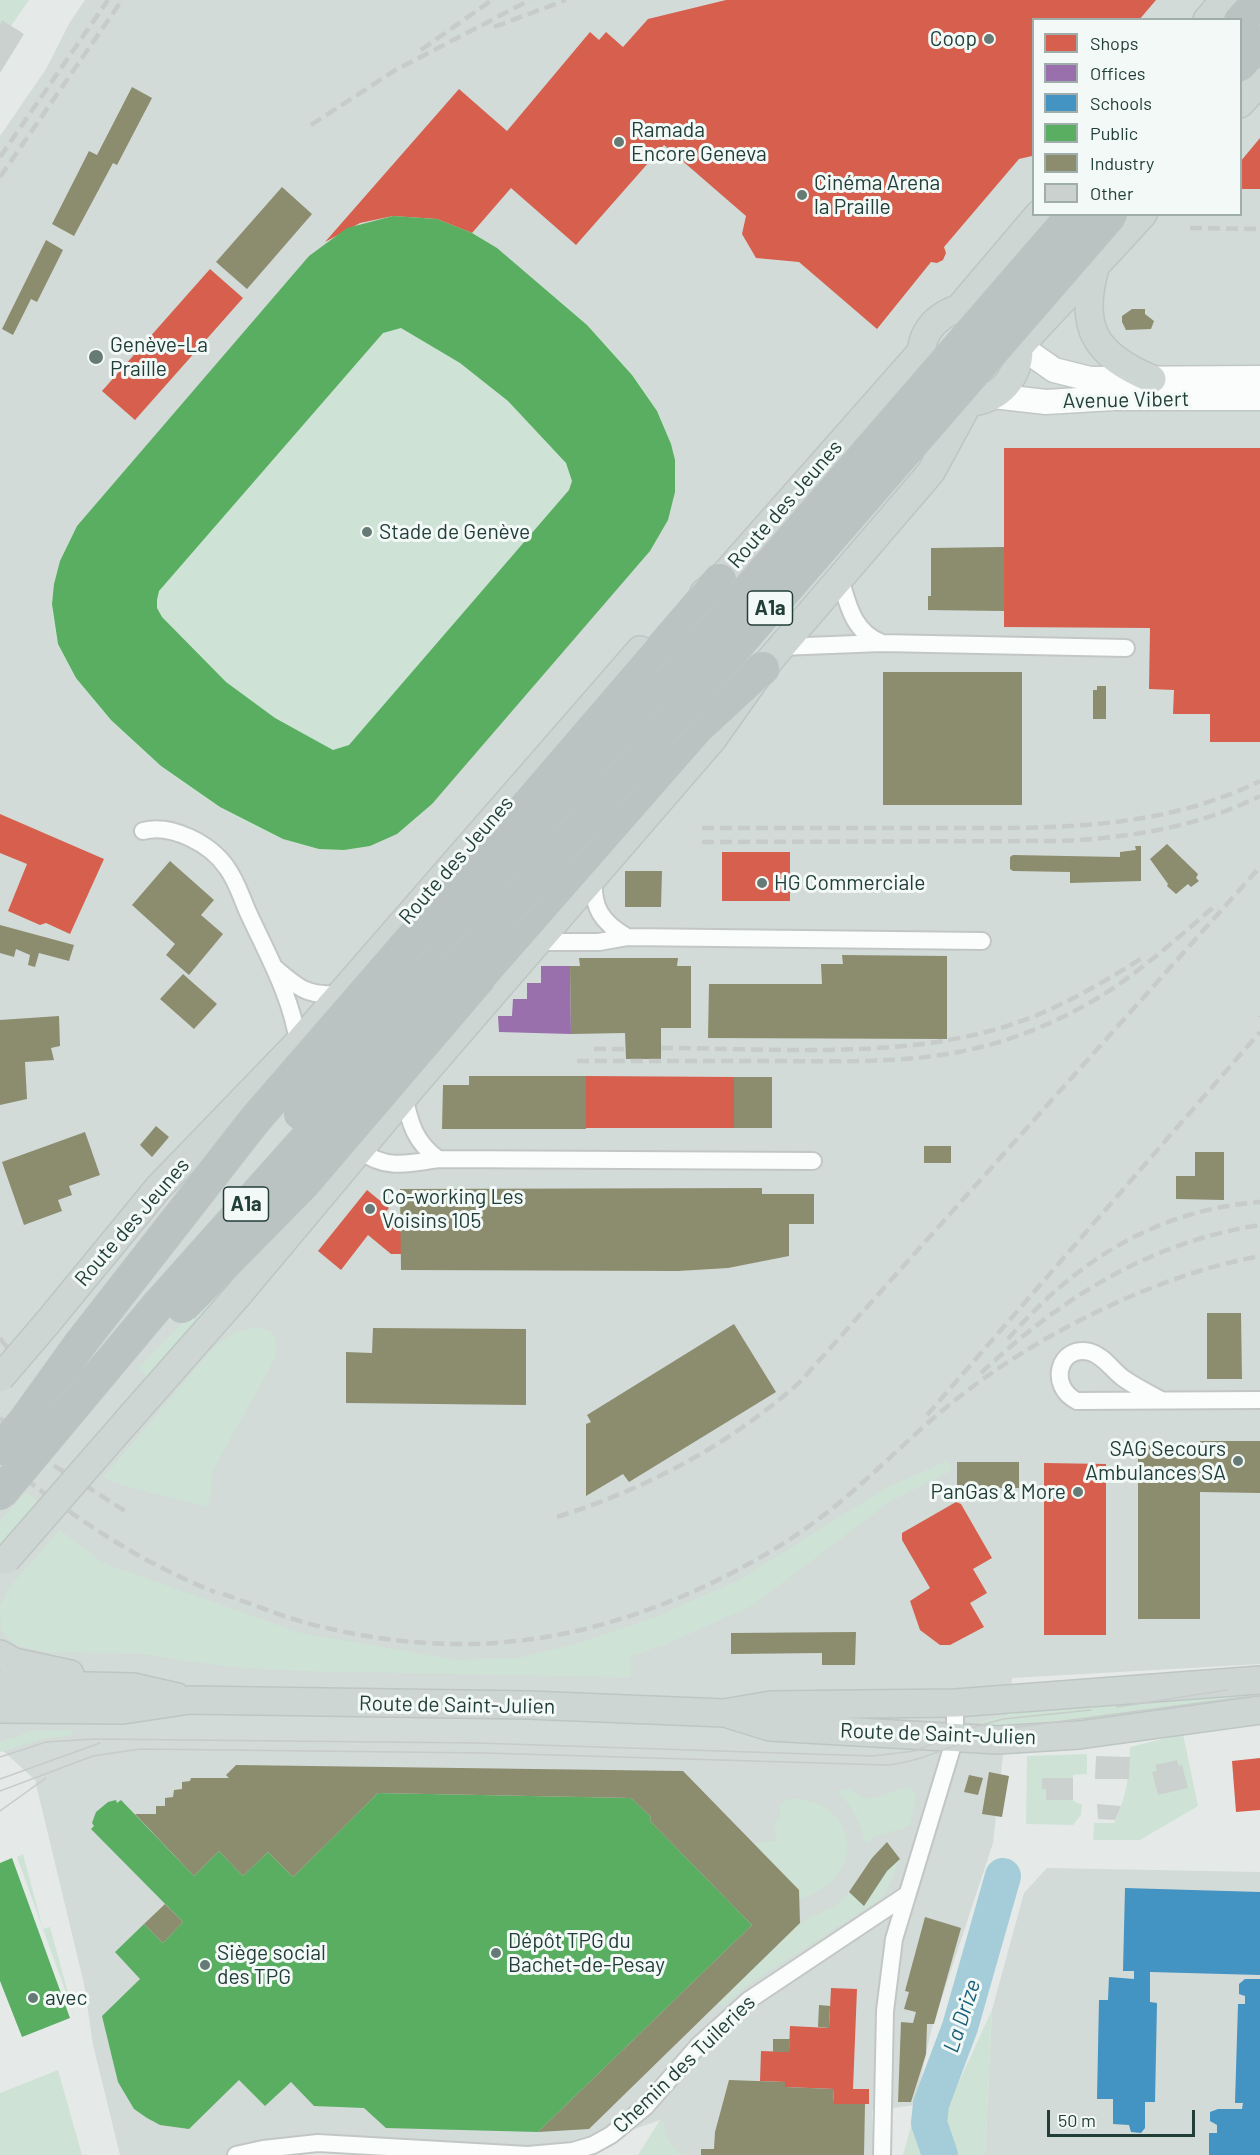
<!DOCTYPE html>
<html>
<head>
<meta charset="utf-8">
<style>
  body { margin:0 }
  #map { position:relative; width:1260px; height:2155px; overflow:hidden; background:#e5eae8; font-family:Barlow,sans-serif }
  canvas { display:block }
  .legend { position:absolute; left:1032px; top:18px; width:210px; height:198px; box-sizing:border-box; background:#f3f9f6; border:2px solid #9faeaa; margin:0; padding:8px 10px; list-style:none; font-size:18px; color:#223e39 }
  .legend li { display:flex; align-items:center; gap:12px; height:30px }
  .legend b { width:30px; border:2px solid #9faeaa }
  .scale { position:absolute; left:1047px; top:2110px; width:148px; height:27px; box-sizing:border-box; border:3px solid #223e39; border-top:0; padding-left:8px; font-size:18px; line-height:21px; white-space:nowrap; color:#223e39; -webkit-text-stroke:4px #f3f9f6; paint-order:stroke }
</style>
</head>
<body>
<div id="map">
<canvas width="1260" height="2155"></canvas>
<ul class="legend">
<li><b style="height:16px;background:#d6604d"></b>Shops</li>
<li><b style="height:16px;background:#9970ab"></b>Offices</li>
<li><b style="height:16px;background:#4393c3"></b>Schools</li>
<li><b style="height:16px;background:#5aae61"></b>Public</li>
<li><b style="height:16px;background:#8c8c6e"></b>Industry</li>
<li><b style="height:16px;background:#cbd1cf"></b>Other</li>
</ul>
<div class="scale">50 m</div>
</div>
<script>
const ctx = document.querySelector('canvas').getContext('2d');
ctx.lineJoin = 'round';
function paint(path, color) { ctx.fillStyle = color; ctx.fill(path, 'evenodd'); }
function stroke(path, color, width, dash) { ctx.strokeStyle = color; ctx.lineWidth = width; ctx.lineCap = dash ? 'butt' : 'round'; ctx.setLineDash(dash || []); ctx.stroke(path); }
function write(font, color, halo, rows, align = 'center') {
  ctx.font = font + ' Barlow,sans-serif'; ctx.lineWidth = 6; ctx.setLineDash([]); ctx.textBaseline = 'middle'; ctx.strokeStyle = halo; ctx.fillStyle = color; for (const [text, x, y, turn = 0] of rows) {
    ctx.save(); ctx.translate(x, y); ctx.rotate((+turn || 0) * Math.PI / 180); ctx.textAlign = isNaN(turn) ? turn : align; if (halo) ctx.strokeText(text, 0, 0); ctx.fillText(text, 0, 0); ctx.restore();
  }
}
const built = new Path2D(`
  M85 0H1260V1664L1012 1678 993 1843 931 2031 915 2105 872 2111 874 2155H682L676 2152 664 2134V2124L660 2120 573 2151 318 2143 236 2155H120L93 2045 84 1984 35 1780 0 1748V136L46 69 70 22ZM1034 20H1240V214H1034Z
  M1047 1868 1260 1872V2155H985L992 2010 1024 1893Z`);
const green = new Path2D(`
  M0 0H29L11 26 2 21 0 24Z
  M393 216C413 219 437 219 456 225 486 235 510 260 535 280 590 324 678 402 676 479 675 506 664 528 650 551L432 804C406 829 378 849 341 850 253 854 87 726 58 644 44 604 57 562 77 526L309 256 347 228Z
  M280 1224 281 1225 148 1378 138 1368Z
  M254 1327C277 1330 277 1336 275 1358L212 1472 209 1507 136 1489 103 1478 216 1345 235 1333Z
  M947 1461 953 1470 889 1502 753 1605 666 1644 630 1656 631 1677 298 1671 223 1666 136 1653 46 1652 16 1645 1 1631 0 1606 9 1588 60 1530 103 1563 300 1633 456 1660 518 1658 573 1645 653 1618 738 1581 884 1489Z
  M26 1492 38 1502 0 1546V1521Z
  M1260 1691V1700C1169 1713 1074 1731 981 1726L980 1723 987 1719 1018 1713Z
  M72 1730 73 1735 42 1739 0 1752V1742L33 1731Z
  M1183 1734 1198 1806 1140 1840H1093L1094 1823H1114C1127 1795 1129 1778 1130 1747Z
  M1087 1754V1774L1073 1775V1801L1082 1805 1081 1815 1073 1825 1026 1824 1027 1756Z
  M910 1787 916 1794 910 1826 871 1838 870 1842 865 1843C860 1821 853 1807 837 1791L851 1789C867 1810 889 1790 910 1787Z
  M796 1798C866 1809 862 1882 799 1899V1890L753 1843 776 1841 775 1820 780 1819V1805L786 1800Z
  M23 1854 43 1929 50 1927 74 2015 17 1857Z
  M900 1859 887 1890 879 1900 751 1983 722 2007 718 2003 800 1923 835 1906 849 1892 864 1905 887 1871Z
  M992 2010 985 2155H903L921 2091 957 2086Z
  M58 2070 82 2155H0V2093Z
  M660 2120 664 2123C664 2137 672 2148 682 2155H638Z`);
const shops = new Path2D(`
  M726 0H1156L1139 20H1034L1032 156 1019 159 944 247 946 253 943 260 937 263 931 262 877 329 799 262 756 258 742 234 746 216 664 145 576 245 511 188 472 233 437 219 393 216 360 223 325 242 459 89 507 131 590 32 599 40 606 32 623 47 648 19Z
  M1260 138V189H1240V162Z
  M210 269 243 298 135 420 102 391Z
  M1004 448H1260V742H1210V714H1173L1174 690 1149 689 1150 628 1004 627Z
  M0 814 104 859 70 934 46 923 40 925 8 911 27 864 0 853Z
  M722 852H790V901H722Z
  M586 1076 734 1077V1128H586Z
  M367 1190 389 1208 381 1218 401 1232V1254H391L368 1235 341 1270 318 1251Z
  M1044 1463 1106 1464V1635H1044Z
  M956 1502 961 1504 992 1558 973 1569 987 1593 970 1603 984 1627 950 1645H940L920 1630 910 1601 930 1588 902 1540V1533Z
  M1260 1758V1810L1236 1812 1232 1761Z
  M831 1988 857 1989 853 2089H869V2104H833L834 2089 785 2087V2082L760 2081 761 2051 789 2052 790 2026 829 2028Z`);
const offices = new Path2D(`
  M541 966H570L571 1034 499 1032 498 1016H512L513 999H527V983H541Z`);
const schools = new Path2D(`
  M1125 1888 1260 1892V1975L1150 1972V2002L1157 2003 1155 2102H1145V2128L1141 2133 1131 2132 1129 2125 1113 2124V2099H1097L1099 2000H1108L1109 1977 1134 1979V1971H1123Z
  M1245 1979H1260V2155H1209V2133H1217V2125L1210 2121V2112L1218 2109H1242L1243 2103H1235L1238 2004H1245V1996L1239 1994V1984Z`);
const public = new Path2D(`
  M393 216 437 219 472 233 497 248 587 325 632 375 657 411 671 444 675 460V492L668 520 650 551 432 804 397 834 370 846 344 850 319 849 283 839 220 807 161 766 111 720 76 678 58 644 52 604 54 584 60 561 77 526 309 256 347 228ZM401 328 460 363 508 401 566 463 572 481 569 490 349 745 333 750 275 718 226 682 162 617 157 608V600L159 591 383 333Z
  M378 1793 631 1798 651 1817 650 1821 752 1925 538 2132 386 2128 364 2108 314 2106 291 2082 265 2106 239 2080 189 2129 160 2125 147 2118 134 2109 118 2082 102 2016 140 1979 115 1952 144 1924 163 1943 183 1922 91 1829 94 1826 92 1823 96 1812 108 1802 116 1800 117 1803 121 1800 194 1876 219 1851 243 1876 268 1852 293 1877Z
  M12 1858 70 2018 22 2037 0 1981V1863Z`);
const industry = new Path2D(`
  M132 87 152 98 117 165 113 163 74 236 52 224 89 151 97 155Z
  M282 187 312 214 247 289 216 262Z
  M46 240 63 250 37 302 31 299 13 335 2 329Z
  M1132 309H1145V314L1154 321 1151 329 1126 330 1122 322V316Z
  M1004 547V611L928 610V596H931V548Z
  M883 672H1022V805H883Z
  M1097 686H1106V719H1093V690H1097Z
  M1167 844 1198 874 1196 878 1199 881 1191 887 1188 884 1176 894 1167 886 1168 884 1150 859Z
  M1135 846H1141V881L1070 883V872L1013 871 1010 869V857L1013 855 1120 857V852L1136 850Z
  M170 861 214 900 201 915 223 934 189 975 166 955 175 944 132 905Z
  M625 871H662L661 907H625Z
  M0 925 74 945 69 961 39 953 35 967 28 965 30 955 16 949 14 957 0 953Z
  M842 955 947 956V1039L708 1038 709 984H822L821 964H843Z
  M579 958H678L677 966H691V1028H661V1059H626L625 1033 571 1034 570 966H580Z
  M183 974 217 1004 194 1029 160 999Z
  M59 1016 60 1046 51 1048 54 1060 25 1062 27 1099 0 1105V1020Z
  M469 1076H586V1129H442L443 1085H469Z
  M734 1077H772V1128H734Z
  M156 1126 169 1137 152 1157 140 1145Z
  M85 1132 100 1175 69 1186 72 1195 58 1200 62 1211 24 1225 2 1162Z
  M924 1146H951V1163H924Z
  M1195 1152H1224V1200L1176 1199V1176H1195Z
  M762 1188V1194H814V1224H789V1256L728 1268 678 1271 401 1270 400 1189Z
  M1207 1313H1241L1242 1379H1207Z
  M734 1324 776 1392 629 1482 623 1474 586 1496V1424L591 1422 587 1415Z
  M373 1328 526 1329V1405L346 1403V1352L372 1353Z
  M1200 1441H1260V1493L1200 1492V1619H1138V1445H1200Z
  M957 1462H1019V1488H957Z
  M856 1632 855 1665H822V1653L731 1654V1633Z
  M236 1765 683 1771 799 1890 800 1923 589 2129 538 2132 752 1925 650 1821 651 1817 631 1798 378 1793 293 1877 268 1852 243 1876 219 1851 194 1876 135 1814H156V1806H165V1798L173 1797 174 1790 182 1789V1782L190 1781 191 1778H229L226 1775Z
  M989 1772 1009 1776 1002 1817 982 1814Z
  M969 1775 983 1778 978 1795 964 1792Z
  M887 1842 900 1859 887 1871 864 1906 849 1892 872 1858Z
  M165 1904 183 1922 163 1943 144 1924Z
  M925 1917 961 1928 934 2024H927L926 2054 911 2102H898L901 2022 913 2023 916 2012 904 2009 909 1992 905 1991Z
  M819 2005 830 2006 829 2028 818 2027Z
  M773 2039H790L789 2052H773Z
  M729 2080 785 2082V2087L834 2089 833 2104H865L864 2155H701V2149H714L715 2132Z`);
const river = new Path2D(`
  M940 2155 929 2123 931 2104 960 2027 1003 1876`);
const building = new Path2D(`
  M2 20 24 34 0 73V24Z
  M1096 1756 1130 1757 1129 1779H1095Z
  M1177 1760 1179 1766 1182 1765 1188 1788 1158 1795 1152 1772 1157 1771 1155 1765Z
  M1042 1778H1073V1800H1046V1789H1042Z
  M1097 1804 1121 1806 1115 1820 1098 1819Z`);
const minor = new Path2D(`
  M840 578C848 605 853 632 882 643
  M780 647 882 643 1126 648
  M143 831C171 823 211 844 227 868 236 880 241 896 247 910 266 952 292 997 298 1043
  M594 878C592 907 601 922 627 937
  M539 942H599L627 937 982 941
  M274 967C298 988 309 998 342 993
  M404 1096C410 1124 415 1142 438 1159
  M360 1150C384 1170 409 1164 438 1159L813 1161
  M1159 1399C1147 1392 1134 1386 1123 1378 1112 1370 1104 1356 1090 1352 1059 1344 1047 1386 1077 1401L1260 1400
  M236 2155 263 2149 318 2143 528 2155 573 2151 593 2145 611 2135 646 2106 698 2046 749 2000 905 1896
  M882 2155 885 2011 894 1939 955 1738V1703`);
const secondary = new Path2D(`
  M1020 346 1054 370 1090 379 1260 378
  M993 396 1046 402 1113 398H1260`);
const primary = new Path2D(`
  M1207 20 1224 0
  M1240 104 1260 82
  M1095 268C1078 329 1096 355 1152 379
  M974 306C1057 326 1010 424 948 397 936 391 926 379 923 366 914 332 943 307 974 306Z
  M960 307 1039 214
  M1020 346C1061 301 1103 259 1143 214
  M704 593 720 580 921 352
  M48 1322 158 1188 298 1043 640 650
  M127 1421 238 1295 413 1086 712 740 763 668 931 472 969 402
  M0 1654 14 1662 70 1674
  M0 1684 133 1687 177 1697
  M0 1709 123 1710 190 1700 529 1705 724 1713 771 1705 955 1703 1260 1680
  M728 1714 770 1727 998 1740 1079 1735 1260 1710`);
const motorway = new Path2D(`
  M1240 21 1259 0
  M1240 65 1260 42
  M423 926 720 580
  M481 976 698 728 763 668
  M412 978 667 684
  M24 1422 80 1344`);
const tram = new Path2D(`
  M1117 1707 1227 1690
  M0 1757 46 1742 94 1739 477 1743 872 1756 915 1751 967 1729 1003 1719 1091 1710
  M0 1779 100 1743
  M0 1791 93 1756 140 1749 485 1753 887 1765C928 1761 963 1739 1003 1729L1260 1695
  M0 1811 46 1778`);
const rail = new Path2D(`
  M494 27 566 0
  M421 50 492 0
  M311 125 394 71 530 0
  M0 157 108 0
  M0 177 122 0
  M1190 228 1260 229
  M702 828C779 828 857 828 934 828 1046 828 1157 832 1260 781
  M702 842 1060 841C1129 838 1198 827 1260 796
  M1260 1017V1016
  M661 1048C771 1048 901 1060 1007 1026 1057 1010 1101 984 1145 956
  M594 1049H626
  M577 1061C643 1061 710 1061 776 1061 895 1062 975 1065 1084 1006 1133 979 1174 941 1217 904
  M0 1338 25 1371
  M1008 1339C1075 1262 1155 1210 1260 1202
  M981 1373C1061 1298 1150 1242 1260 1225
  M927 1415 1260 1032
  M0 1418 50 1463 125 1511
  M11 1468C77 1519 137 1561 215 1592
  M557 1517C648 1488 727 1446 799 1383L1260 867
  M223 1594C252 1604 281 1616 310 1624 443 1658 558 1649 683 1596 741 1571 799 1538 846 1497 883 1466 916 1431 954 1401 1036 1335 1156 1275 1260 1256`);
const primaryBridge = new Path2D(`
  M0 1378 48 1322
  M6 1560 127 1421`);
const motorwayBridge = new Path2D(`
  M667 684 1074 214
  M300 1114 412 978
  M182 1307 304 1183 481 976
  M80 1344 254 1121 423 926
  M0 1449 24 1422
  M0 1494 158 1305 429 1001 1111 214`);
const markers = [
  [989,39,6,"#667a76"],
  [619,142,6,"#667a76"],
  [802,195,6,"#667a76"],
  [96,357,8,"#667a76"],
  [367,532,6,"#667a76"],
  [762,883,6,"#667a76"],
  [370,1209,6,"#667a76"],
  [1238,1461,6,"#667a76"],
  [1078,1492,6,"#667a76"],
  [496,1953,6,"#667a76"],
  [205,1965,6,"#667a76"],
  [33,1998,6,"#667a76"]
];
const shields = [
  [770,608,45],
  [246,1204,45]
];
const shieldNames = [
  ["A1a",770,608],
  ["A1a",246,1204]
];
const poiNames = [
  ["Coop",977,39,"right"],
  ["Ramada",631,130],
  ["Encore Geneva",631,154],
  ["Cinéma Arena",814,183],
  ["la Praille",814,207],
  ["Genève-La",110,345],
  ["Praille",110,369],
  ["Stade de Genève",379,532],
  ["HG Commerciale",774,883],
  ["Co-working Les",382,1197],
  ["Voisins 105",382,1221],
  ["SAG Secours",1226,1449,"right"],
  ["Ambulances SA",1226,1473,"right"],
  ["PanGas & More",1066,1492,"right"],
  ["Dépôt TPG du",508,1941],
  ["Bachet-de-Pesay",508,1965],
  ["Siège social",217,1953],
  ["des TPG",217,1977],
  ["avec",45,1998]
];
const streetNames = [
  ["Avenue Vibert",1126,400,-1],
  ["Route des Jeunes",785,504,-49],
  ["Route des Jeunes",456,860,-49],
  ["Route des Jeunes",132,1222,-49],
  ["Route de Saint-Julien",457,1705,1],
  ["Route de Saint-Julien",938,1734,2],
  ["Chemin des Tuileries",684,2064,-44]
];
const waterNames = [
  ["La Drize",962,2016,-72]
];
paint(built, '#d2dbd8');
paint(green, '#cee3d6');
paint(shops, '#d6604d');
paint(offices, '#9970ab');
paint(schools, '#4393c3');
paint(public, '#5aae61');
paint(industry, '#8c8c6e');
stroke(river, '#a5ccd9', 36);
paint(building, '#cbd1cf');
stroke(minor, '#c2c7c5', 20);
stroke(secondary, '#c0c7c5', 27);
stroke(primary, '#bdc6c4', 30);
stroke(motorway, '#bdc6c4', 34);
stroke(minor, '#fbfcfc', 16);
stroke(secondary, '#fbfcfc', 24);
stroke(primary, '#ced6d4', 27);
stroke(motorway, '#bac3c2', 32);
stroke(tram, '#c7cbca', 1.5);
stroke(rail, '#c7cbca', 4.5, [12, 6]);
stroke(primaryBridge, '#bdc6c4', 30, []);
stroke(motorwayBridge, '#bdc6c4', 34, []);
stroke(primaryBridge, '#ced6d4', 27);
stroke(motorwayBridge, '#bac3c2', 32);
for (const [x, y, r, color] of markers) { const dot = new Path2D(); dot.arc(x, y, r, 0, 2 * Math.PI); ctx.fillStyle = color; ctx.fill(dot); stroke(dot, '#f3f9f6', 2); }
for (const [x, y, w] of shields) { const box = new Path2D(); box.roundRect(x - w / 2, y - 17, w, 34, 4.5); ctx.fillStyle = '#f3f9f6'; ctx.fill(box); stroke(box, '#223e39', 1.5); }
write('bold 20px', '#223e39', null, shieldNames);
write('21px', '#223e39', '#f3f9f6', poiNames, 'left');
write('21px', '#223e39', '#f3f9f6', streetNames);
write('italic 22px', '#1b617b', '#f3f9f6', waterNames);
</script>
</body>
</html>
